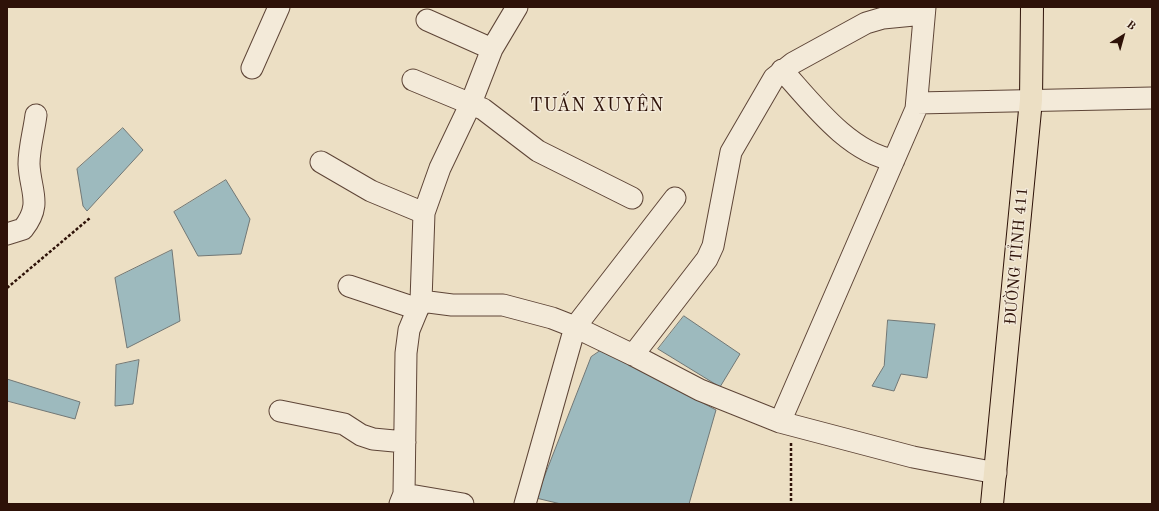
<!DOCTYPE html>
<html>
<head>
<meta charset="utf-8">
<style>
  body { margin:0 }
  #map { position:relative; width:1159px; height:511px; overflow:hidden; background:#ecdfc4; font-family:"Old Standard TT",serif }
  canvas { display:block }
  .frame { position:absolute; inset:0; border:8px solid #2e1208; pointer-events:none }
  .north { position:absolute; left:1103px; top:16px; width:40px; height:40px; -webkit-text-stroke:3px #f3ead9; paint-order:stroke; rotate:37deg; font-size:11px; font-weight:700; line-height:16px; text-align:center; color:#2e1208 }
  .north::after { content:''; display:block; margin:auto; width:14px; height:18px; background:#2e1208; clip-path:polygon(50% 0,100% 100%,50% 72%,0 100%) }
</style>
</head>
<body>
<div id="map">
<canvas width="1159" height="511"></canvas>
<div class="frame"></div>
<div class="north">B</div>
</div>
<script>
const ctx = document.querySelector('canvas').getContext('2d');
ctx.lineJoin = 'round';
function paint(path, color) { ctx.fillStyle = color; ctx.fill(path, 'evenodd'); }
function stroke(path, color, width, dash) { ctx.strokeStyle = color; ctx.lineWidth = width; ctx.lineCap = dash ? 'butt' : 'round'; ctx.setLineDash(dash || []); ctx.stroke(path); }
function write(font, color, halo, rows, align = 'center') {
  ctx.font = font + ' "Old Standard TT",serif'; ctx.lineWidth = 3; ctx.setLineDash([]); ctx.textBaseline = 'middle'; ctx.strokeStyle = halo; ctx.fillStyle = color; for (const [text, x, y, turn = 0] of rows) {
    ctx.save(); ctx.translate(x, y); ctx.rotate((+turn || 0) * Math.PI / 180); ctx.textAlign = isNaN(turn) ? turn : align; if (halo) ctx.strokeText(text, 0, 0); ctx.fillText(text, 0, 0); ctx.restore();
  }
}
const water = new Path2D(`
  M123 128 143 150 87 211 83 206 77 169Z
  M226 180 250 219 241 254 198 256 174 212Z
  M172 250 180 321 127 348 115 278Z
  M684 316 740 354 720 387 658 349Z
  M888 320 935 324 927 378 901 374 894 391 872 386 884 366Z
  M603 349 716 410 689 504H561L536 498 591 357Z
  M139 360 133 404 115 406 116 365Z
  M7 379 80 402 75 419 7 401Z`);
const path = new Path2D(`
  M7 288 90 218
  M791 443V504`);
const minor = new Path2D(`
  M517 7 492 49 471 103 440 168 424 213 421 301 452 305H503L552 318 575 327 633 355 700 390 780 422 913 457 996 473
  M427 20 492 49
  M252 68 279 7
  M782 70C811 102 849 153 894 160
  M413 80 483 109 538 151 632 198
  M917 103 1152 98
  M321 162 371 191 424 213
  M7 234 23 229C43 204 30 191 29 164 29 148 34 131 36 115
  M349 286 418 309
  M633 355 707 259 713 246 731 152 774 78 793 63 866 23 883 18 924 14
  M280 411 344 424 361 435 373 439 405 442
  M780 422 916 109 925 7
  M404 494 463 504
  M400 504 404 494 406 353 409 330 421 301
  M525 504 575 327 675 198`);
const major = new Path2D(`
  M992 504 1031 100 1032 7`);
const streetNames = [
  ["ĐƯỜNG TỈNH 411",1017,256,-85]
];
const quarterNames = [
  ["TUẤN XUYÊN",597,106]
];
paint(water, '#9dbabe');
stroke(water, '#717775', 1);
stroke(minor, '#5e4537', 23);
stroke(major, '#2e1208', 24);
stroke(path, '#2e1208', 2.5, [3, 2]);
stroke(minor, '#f3ead9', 21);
stroke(major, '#ecdfc4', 22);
write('16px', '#2e1208', '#f3ead9', streetNames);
ctx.letterSpacing = '1px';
write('18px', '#2e1208', '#f3ead9', quarterNames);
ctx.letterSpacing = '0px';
</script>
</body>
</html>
